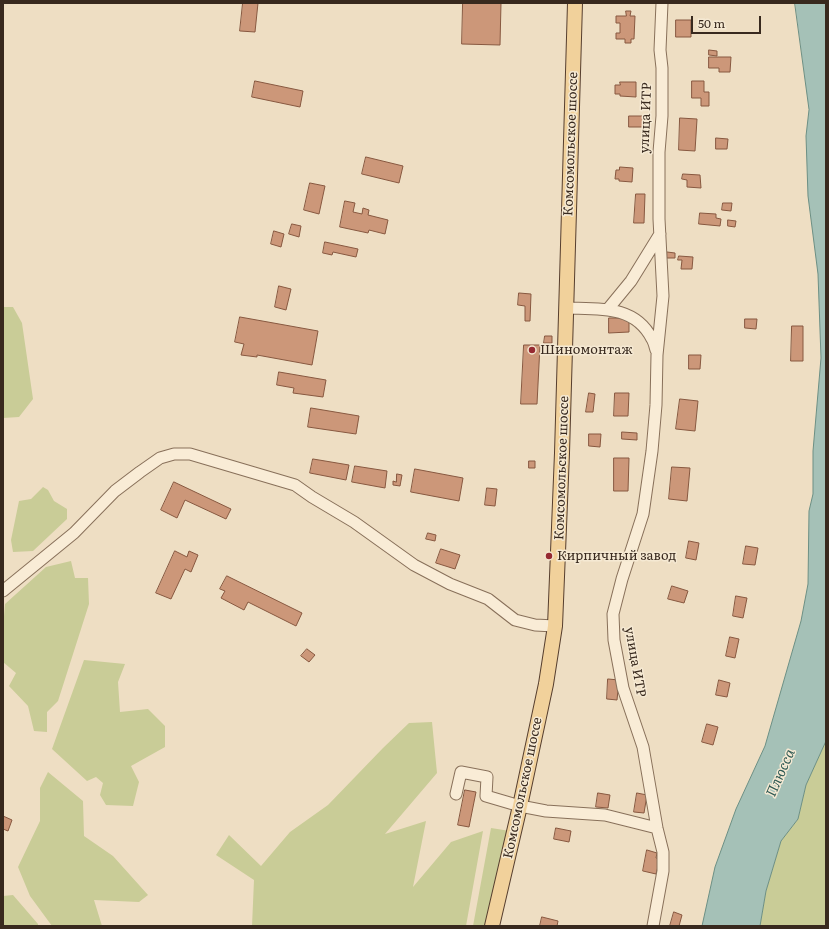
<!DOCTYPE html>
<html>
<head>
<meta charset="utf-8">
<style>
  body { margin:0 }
  #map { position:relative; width:829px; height:929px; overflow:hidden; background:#eedec3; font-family:Literata,serif }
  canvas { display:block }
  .frame { position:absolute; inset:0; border:4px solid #38291e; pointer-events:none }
  .scale { position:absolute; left:691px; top:16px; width:70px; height:18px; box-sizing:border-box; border:2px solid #38291e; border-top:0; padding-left:5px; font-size:12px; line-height:14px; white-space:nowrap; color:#38291e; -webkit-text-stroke:3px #f5e9d3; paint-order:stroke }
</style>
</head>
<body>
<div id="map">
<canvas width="829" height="929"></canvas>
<div class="frame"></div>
<div class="scale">50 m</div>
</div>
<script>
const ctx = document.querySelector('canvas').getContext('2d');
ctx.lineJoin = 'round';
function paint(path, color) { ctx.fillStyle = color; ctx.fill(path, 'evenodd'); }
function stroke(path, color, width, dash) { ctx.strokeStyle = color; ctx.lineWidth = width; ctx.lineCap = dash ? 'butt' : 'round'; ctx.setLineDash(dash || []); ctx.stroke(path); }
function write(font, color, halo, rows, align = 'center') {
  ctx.font = font + ' Literata,serif'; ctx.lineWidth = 3; ctx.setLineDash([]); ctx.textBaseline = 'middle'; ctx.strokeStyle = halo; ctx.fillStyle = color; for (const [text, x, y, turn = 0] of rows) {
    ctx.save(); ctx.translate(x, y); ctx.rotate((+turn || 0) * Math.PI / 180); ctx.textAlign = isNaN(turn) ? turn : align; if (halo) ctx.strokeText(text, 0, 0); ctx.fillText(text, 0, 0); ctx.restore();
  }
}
const green = new Path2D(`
  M3 307H13L22 323 33 399 19 417 3 418Z
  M43 487 48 490 54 501 67 509V519L33 551 13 552 11 540 19 501 31 499Z
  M71 561 75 578H88L89 604 58 701 47 712V732L34 731 28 706 9 686 16 673 3 662V628L5 604 46 567Z
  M84 660 125 664 118 682 120 712 148 709 165 726V747L131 766 139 782 133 806 106 805 100 795 103 783 96 777 87 781 52 749Z
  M432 722 437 773 385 834 426 821 413 887 451 842 483 831 466 926H252L254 880 216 855 229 835 261 866 290 832 328 805 383 748 409 723Z
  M826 741V926H760L766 891 781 841 798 819 806 785Z
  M48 772 83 801 84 836 113 856 148 895 139 902 94 900 102 926H52L30 896 18 867 40 821V788Z
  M491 828 510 831 488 926H473Z
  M13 895 38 924V926H3V896Z`);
const water = new Path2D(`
  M795 3H826V741L806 785 798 819 781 841 766 891 760 926H702L715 867 736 809 765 746 801 621 808 584 809 511 813 494V451L821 358 818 274 808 196 806 136 809 110Z`);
const building = new Path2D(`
  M243 3H258L255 32 240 31Z
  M463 3H501L500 45 462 44Z
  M626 11H631L630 16H635L634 39H631V43H625V39H616V33H620V23H616V16H626Z
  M676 20H691V37H676Z
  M709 50 717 51V56L709 55Z
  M709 57H731L730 72H719V68H709Z
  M255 81 303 91 300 107 252 97Z
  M692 81H704V92H709V106H701V98H692Z
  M620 82H636V97L620 96V94H615V85H620Z
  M629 116H646V127H629Z
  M680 118 697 119 695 151 679 150Z
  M716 138 728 139 727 149H716Z
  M366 157 403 166 399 183 362 174Z
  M620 167 633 168 632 182 619 181V179H615L616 170H619Z
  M683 174 700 175 701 188 687 187V180L682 179Z
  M310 183 325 186 319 214 304 210Z
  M636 194H645L644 223H634Z
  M345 201 355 203 353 212 362 214 363 208 369 210 368 215 388 220 385 234 369 230 368 233 340 227Z
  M723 203H732L731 211 722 210Z
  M700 213 716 214V218L721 219 720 226 699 224Z
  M728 220 736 221 735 227 728 226Z
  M292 224 301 226 299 237 289 234Z
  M274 231 284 234 281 247 271 244Z
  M325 242 358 249 356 257 333 252 332 255 323 253Z
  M667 252 675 253V258H667Z
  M679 256 693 257 692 269H681L682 260H678Z
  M279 286 291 289 286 310 275 307Z
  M519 293 531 294 530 321H525V306L518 305Z
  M240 317 318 331 312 365 257 355V357L241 355 244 344 235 342Z
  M609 318H629V332L609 333Z
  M745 319H757L756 329 745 328Z
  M792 326H803V361H791Z
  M545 336H552V343H544Z
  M524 345H540L537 404H521Z
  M689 355H701L700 369H689Z
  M279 372 326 380 323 397 293 393 294 388 277 385Z
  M589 393 595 394 593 412H586Z
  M615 393H629L628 416H614Z
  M680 399 698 401 695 431 676 429Z
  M311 408 359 416 356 434 308 427Z
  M622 432 637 433V440L622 439Z
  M589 434H601L600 447 589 446Z
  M614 458H629L628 491H614Z
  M313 459 349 465 346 480 310 473Z
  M529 461H535V468H529Z
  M355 466 387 471 385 488 352 482Z
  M672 467 690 468 687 501 669 499Z
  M415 469 463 478 459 501 411 492Z
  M397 474 402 475 400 486 393 485V481L396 482Z
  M174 482 231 509 226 519 185 500 177 518 161 510Z
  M487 488 497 489 495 506 485 505Z
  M428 533 436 535 435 541 426 539Z
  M689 541 699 543 696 560 686 558Z
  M746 546 758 548 755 565 743 564Z
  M441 549 460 555 455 569 436 563Z
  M175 551 187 557 189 551 198 555 191 572 185 569 171 599 156 593Z
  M227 576 302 613 296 626 248 602 244 610 221 598 225 591 220 589Z
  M672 586 688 591 684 603 668 599Z
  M736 596 747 598 743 618 733 616Z
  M730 637 739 639 735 658 726 656Z
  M307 649 315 655 309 662 301 656Z
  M608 679 619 680 617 700 607 699Z
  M719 680 730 683 727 697 716 695Z
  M707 724 718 727 713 745 702 742Z
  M465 790 476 792 469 827 458 825Z
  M598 793 610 795 608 808 596 807Z
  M637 793 647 795 644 813 634 812Z
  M3 816 12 820 8 831 3 829Z
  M556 828 571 831 569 842 554 839Z
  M647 850 657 853 656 858 660 859 656 874 643 871Z
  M674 912 682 915 679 926H670Z
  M542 917 558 921 557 926H540Z`);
const minor = new Path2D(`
  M567 308C599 309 635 305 652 339 654 342 655 347 656 350
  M608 309 631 281 660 234
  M3 591 74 533 115 491 140 472 160 458 174 454H190L295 485 312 497 354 522 414 565 450 584 488 599 515 620 535 625 555 626
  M456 794 461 772 487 777 486 796 520 806 546 811 605 815 657 828
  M653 926 663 871V852L657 828 643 747 623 688 614 640 613 614 622 579 643 514 652 451 656 405 657 355 663 296 659 219V152L662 116V68L660 50 662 3`);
const major = new Path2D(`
  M492 926 520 806 546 684 555 626 562 453 575 3`);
const markers = [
  [532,350,4,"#962a32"],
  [549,556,4,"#962a32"]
];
const streetNames = [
  ["улица ИТР",646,118,-88],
  ["Комсомольское шоссе",571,144,-88],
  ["Комсомольское шоссе",562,468,-88],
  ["улица ИТР",635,662,80],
  ["Комсомольское шоссе",523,788,-78]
];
const poiNames = [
  ["Шиномонтаж",540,350],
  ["Кирпичный завод",557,556]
];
const waterNames = [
  ["Плюсса",781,773,-66]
];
paint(green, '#c9cc97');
paint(water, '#a5c1b7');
stroke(water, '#6c8f84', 1);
paint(building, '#cc9779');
stroke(building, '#875840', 1);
stroke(minor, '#88705a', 13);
stroke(major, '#563e2e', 16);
stroke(minor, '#f9ecd6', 11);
stroke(major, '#f1d19b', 14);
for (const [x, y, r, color] of markers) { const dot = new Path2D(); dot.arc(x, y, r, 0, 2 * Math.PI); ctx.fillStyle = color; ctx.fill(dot); stroke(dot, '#f5e9d3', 1.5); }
write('13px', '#38291e', '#f5e9d3', streetNames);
write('13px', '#38291e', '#f5e9d3', poiNames, 'left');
write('italic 14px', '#2d5852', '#f5e9d3', waterNames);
</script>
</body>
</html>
